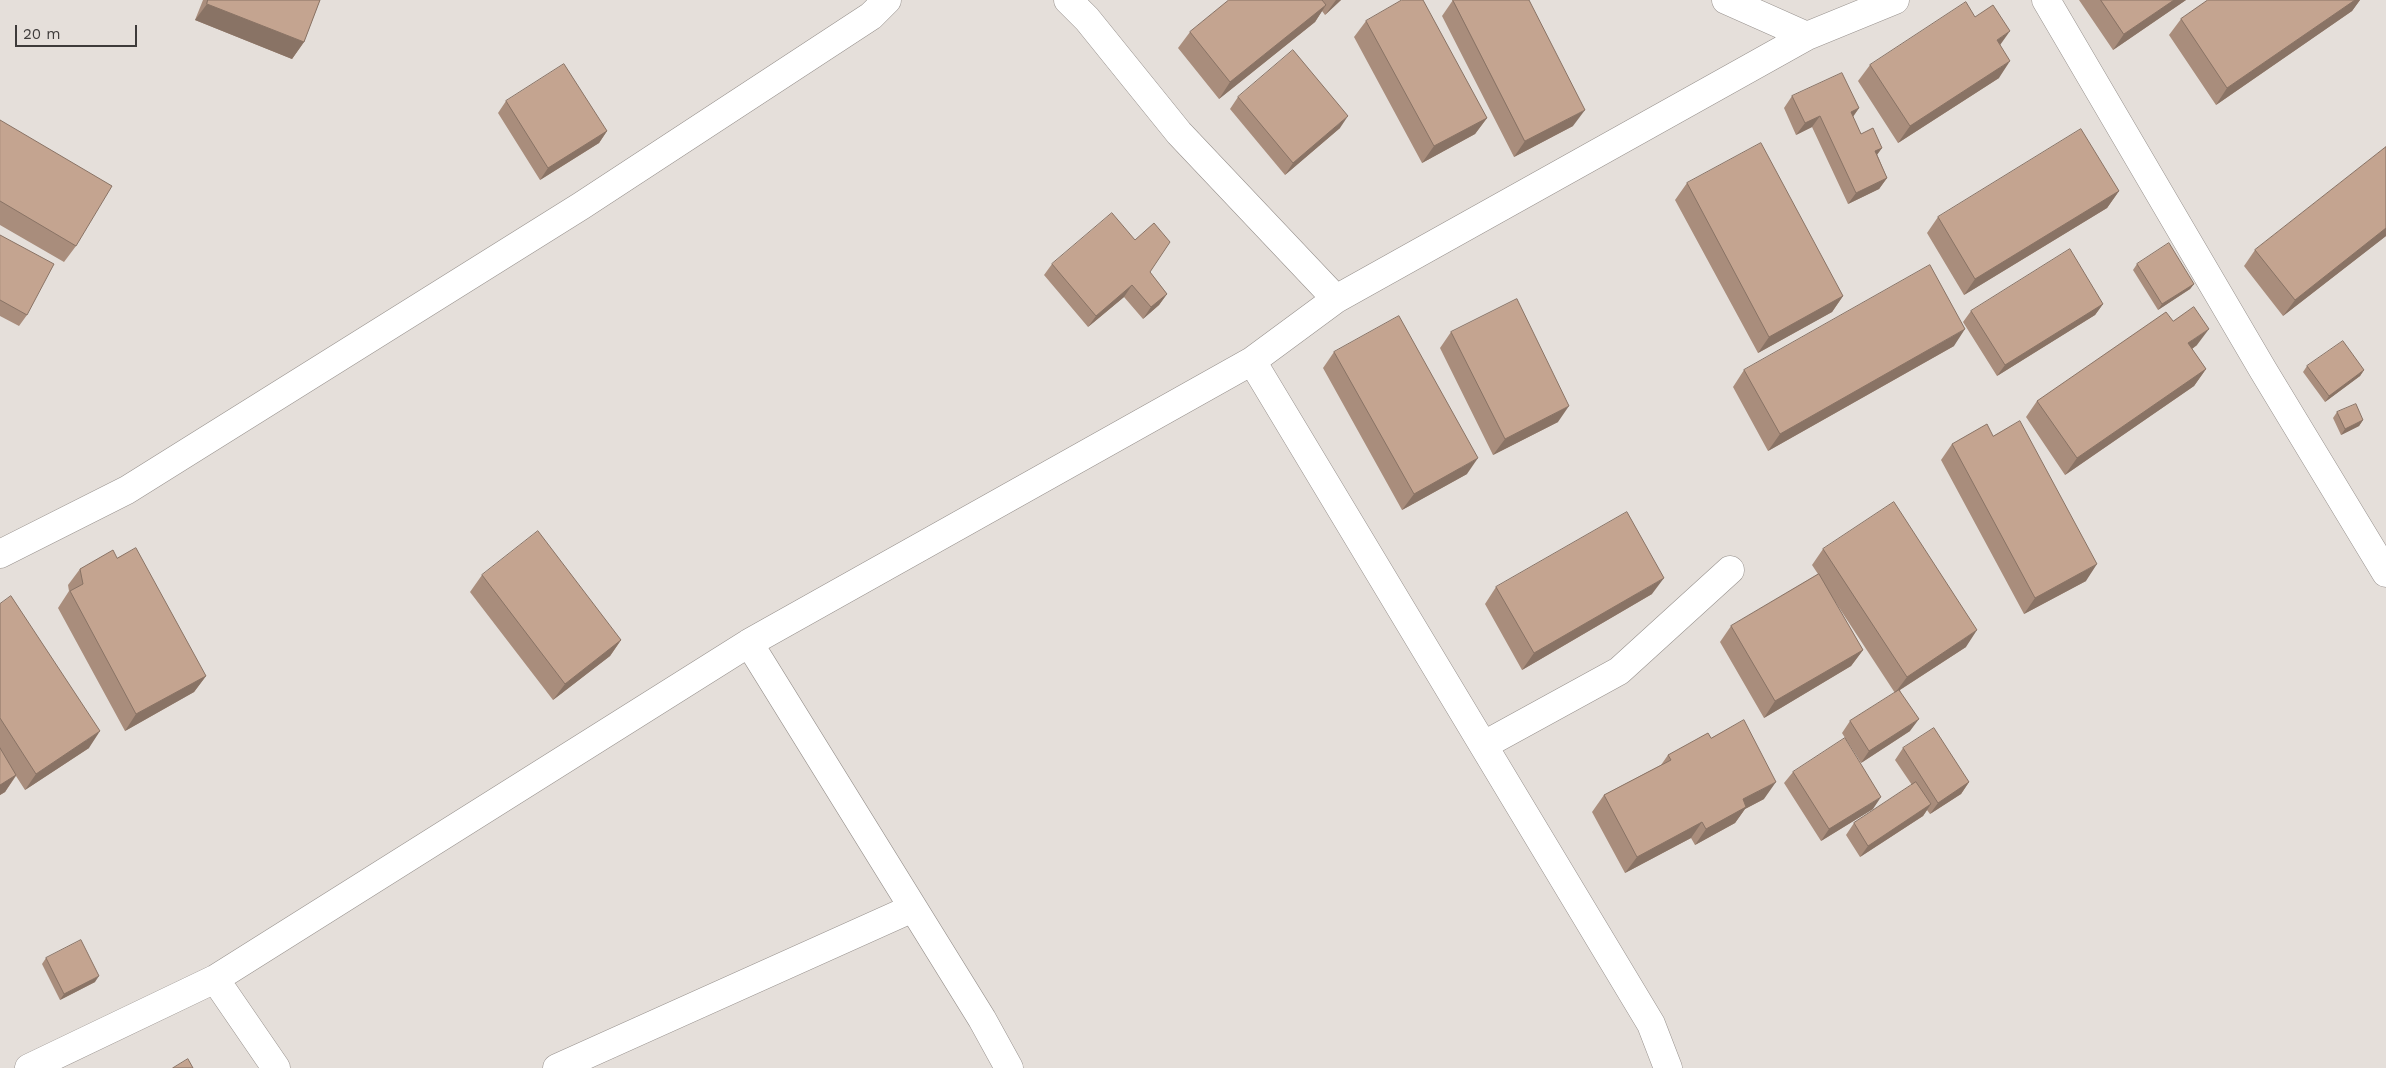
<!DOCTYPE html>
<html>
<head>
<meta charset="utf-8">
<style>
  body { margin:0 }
  #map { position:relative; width:2386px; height:1068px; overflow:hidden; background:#e5dfda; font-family:"Work Sans",sans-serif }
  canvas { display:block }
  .scale { position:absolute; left:15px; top:25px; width:122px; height:22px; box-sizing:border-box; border:2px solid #3e3b3a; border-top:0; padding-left:6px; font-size:15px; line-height:18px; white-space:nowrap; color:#3e3b3a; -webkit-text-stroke:4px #e5dfda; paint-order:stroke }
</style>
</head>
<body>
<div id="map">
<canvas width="2386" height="1068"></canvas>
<div class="scale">20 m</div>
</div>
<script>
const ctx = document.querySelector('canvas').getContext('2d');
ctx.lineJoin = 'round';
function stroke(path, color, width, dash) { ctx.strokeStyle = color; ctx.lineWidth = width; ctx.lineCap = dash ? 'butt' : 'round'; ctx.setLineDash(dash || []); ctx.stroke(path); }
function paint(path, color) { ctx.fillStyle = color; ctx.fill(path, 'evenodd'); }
const minor = new Path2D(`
  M1068 0 1087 19 1179 133 1336 299
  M1726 0 1807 36
  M2046 0 2263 370 2386 573
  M1252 361 1651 1024 1668 1068
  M0 554 127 490 581 206 871 16 887 0
  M749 643 982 1019 1009 1068
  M1484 745 1619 671 1730 570
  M215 979 276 1068
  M29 1068 215 979 749 643 1252 361 1336 299 1807 36 1895 0
  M557 1068 913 908`);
const wall = new Path2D(`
  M203 0H320L304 42 292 59 195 20Z
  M1229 0H1341L1325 15 1322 11 1315 22 1219 99 1178 48 1190 32Z
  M1453 0 1573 126 1514 157 1442 16Z
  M2079 0H2186L2113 50Z
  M2208 0H2360L2352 11 2216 105 2169 35 2181 19Z
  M1975 17 2000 45 1999 78 1898 143 1858 81 1870 65Z
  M1366 21 1487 118 1475 134 1422 163 1354 37Z
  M1792 96 1859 108 1853 117 1861 134 1882 148 1877 154 1887 178 1879 189 1848 204 1812 127 1796 135 1784 108Z
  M1238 97 1340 128 1285 175 1230 109Z
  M506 101 607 131 599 143 540 180 498 113Z
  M0 120 76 246 64 262 0 225Z
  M2386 147V236L2283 316 2244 266 2255 250Z
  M1687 183 1843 296 1832 312 1758 353 1675 200Z
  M2119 191 2107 208 1964 295 1927 233 1938 217Z
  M0 235 27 315 19 326 0 316Z
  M1052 264 1150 272 1167 294 1159 305 1143 319 1124 297 1088 327 1044 275Z
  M2137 264 2194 284 2190 289 2158 310 2133 270Z
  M2103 304 2095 315 1997 376 1963 322 1971 311Z
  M2173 321 2197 345 2192 349 2206 369 2194 386 2065 475 2026 417 2037 401Z
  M1451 332 1558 422 1493 455 1440 348Z
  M1954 346 1768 451 1733 387 1744 370Z
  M1334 352 1467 474 1402 510 1323 368Z
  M2307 366 2364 370 2360 376 2325 402 2303 372Z
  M2337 412 2363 420 2359 426 2341 435 2333 418Z
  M1993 436 2086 581 2024 614 1941 460 1952 444Z
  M1823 549 1966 647 1900 690 1910 731 1861 763 1842 733 1850 721 1895 693 1832 597 1863 650 1851 666 1764 718 1720 642 1731 626 1818 574 1812 565Z
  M117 558 206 676 194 692 125 731 58 608 69 591 68 585 80 569Z
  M482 575 621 640 610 656 553 700 470 592Z
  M1496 587 1652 594 1522 670 1485 604Z
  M0 604 89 748 25 790 16 776 5 792 0 795Z
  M1711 738 1764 799 1745 809 1735 823 1695 845 1691 838 1625 873 1592 812 1604 795 1661 765 1668 755Z
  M1903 748 1969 782 1961 794 1930 814 1927 810 1923 816 1860 857 1846 835 1854 823 1912 785 1895 760Z
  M1793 772 1873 809 1821 841 1784 783Z
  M46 958 95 982 60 1000 42 964Z`);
const shadedWall = new Path2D(`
  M1336 0H1341L1325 15Z
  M2174 0H2186L2113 50 2124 34Z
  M2355 0H2360L2352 11 2216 105 2227 88Z
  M207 4 304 42 292 59 195 20Z
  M1326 5 1315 22 1219 99 1230 82Z
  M2010 31 1998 48 1997 40Z
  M2010 61 1999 78 1898 143 1910 126Z
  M1859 108 1851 119V112Z
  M1585 110 1573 126 1514 157 1525 141Z
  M1348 116 1340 128 1285 175 1293 163Z
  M1820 116 1812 127 1796 135 1805 123Z
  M1487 118 1475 134 1422 163 1434 146Z
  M607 131 599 143 540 180 548 168Z
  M1882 148 1874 159 1875 151Z
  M1887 178 1879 189 1848 204 1856 193Z
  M2119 191 2107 208 1964 295 1975 279Z
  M2386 228V236L2283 316 2295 300Z
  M2194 284 2190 289 2158 310 2162 304Z
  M1132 285 1124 297 1088 327 1096 316Z
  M1167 294 1159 305 1143 319 1151 307Z
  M1843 296 1832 312 1758 353 1769 337Z
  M2103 304 2095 315 1997 376 2005 365Z
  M1965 329 1954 346 1768 451 1780 434Z
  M2209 329 2197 345 2177 360 2188 343Z
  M2206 369 2194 386 2065 475 2077 458Z
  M2364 370 2360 376 2325 402 2329 396Z
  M1569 406 1558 422 1493 455 1505 439Z
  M2363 420 2359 426 2341 435 2345 429Z
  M1478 458 1467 474 1402 510 1414 494Z
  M2097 564 2086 581 2024 614 2035 598Z
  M1664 578 1652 594 1522 670 1534 653Z
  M1977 630 1966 647 1895 693 1907 677Z
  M621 640 610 656 553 700 565 684Z
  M1863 650 1851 666 1764 718 1775 701Z
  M206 676 194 692 125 731 136 714Z
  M1919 719 1910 731 1861 763 1869 751Z
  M100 731 89 748 25 790 36 774Z
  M16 775 5 792 0 795V785Z
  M1776 782 1764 799 1745 809 1735 823 1695 845 1706 829 1743 799Z
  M1969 782 1961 794 1930 814 1938 803Z
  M1881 797 1873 809 1821 841 1829 829Z
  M1931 804 1923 816 1860 857 1868 846Z
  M1702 822 1691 838 1625 873 1637 857Z
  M99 976 95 982 60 1000 64 994Z`);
const building = new Path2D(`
  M208 0H320L304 42 207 4Z
  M1229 0H1322L1326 5 1230 82 1190 32Z
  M1402 0H1423L1487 118 1434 146 1366 21Z
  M1453 0H1529L1585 110 1525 141Z
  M2101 0H2174L2124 34Z
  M2208 0H2355L2227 88 2181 19Z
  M1966 2 1975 17 1993 5 2010 31 1997 40 2010 61 1910 126 1870 65Z
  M1293 50 1348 116 1293 163 1238 97Z
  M564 64 607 131 548 168 506 101Z
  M1842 73 1859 108 1851 112 1861 134 1873 128 1882 148 1875 151 1887 178 1856 193 1820 116 1805 123 1792 96Z
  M0 120 112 186 76 246 0 201Z
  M2081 129 2119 191 1975 279 1938 217Z
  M1761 143 1843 296 1769 337 1687 183Z
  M2386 147V228L2295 300 2255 250Z
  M1112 213 1135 240 1154 223 1170 242 1150 272 1167 294 1151 307 1132 285 1096 316 1052 264Z
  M0 235 54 264 27 315 0 300Z
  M2169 243 2194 284 2162 304 2137 264Z
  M2070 249 2103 304 2005 365 1971 311Z
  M1930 265 1965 329 1780 434 1744 370Z
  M1517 299 1569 406 1505 439 1451 332Z
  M2194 307 2209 329 2188 343 2206 369 2077 458 2037 401 2166 312 2173 321Z
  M1399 316 1478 458 1414 494 1334 352Z
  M2343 341 2364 370 2329 396 2307 366Z
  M2356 404 2363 420 2345 429 2337 412Z
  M2020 421 2097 564 2035 598 1952 444 1987 424 1993 436Z
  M1894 502 1977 630 1907 677 1823 549Z
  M1627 512 1664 578 1534 653 1496 587Z
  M538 531 621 640 565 684 482 575Z
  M136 548 206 676 136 714 70 591 83 584 80 569 113 550 117 558Z
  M1819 574 1863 650 1775 701 1731 626Z
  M11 596 100 731 36 774 0 718V604Z
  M1899 690 1919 719 1869 751 1850 721Z
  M1744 720 1776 782 1743 799 1746 807 1706 829 1702 822 1637 857 1604 795 1671 760 1668 755 1708 733 1711 738Z
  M1934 728 1969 782 1938 803 1903 748Z
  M1845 738 1881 797 1829 829 1793 772Z
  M0 748 16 775 0 785Z
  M1916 782 1931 804 1868 846 1854 823Z
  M81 940 99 976 64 994 46 958Z
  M188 1059 193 1068H173Z`);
stroke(minor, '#97918d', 29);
stroke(minor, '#fff', 28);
paint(wall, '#a98d7c');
paint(shadedWall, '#897365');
paint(building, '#c4a490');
stroke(building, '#897365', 1);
</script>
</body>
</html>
